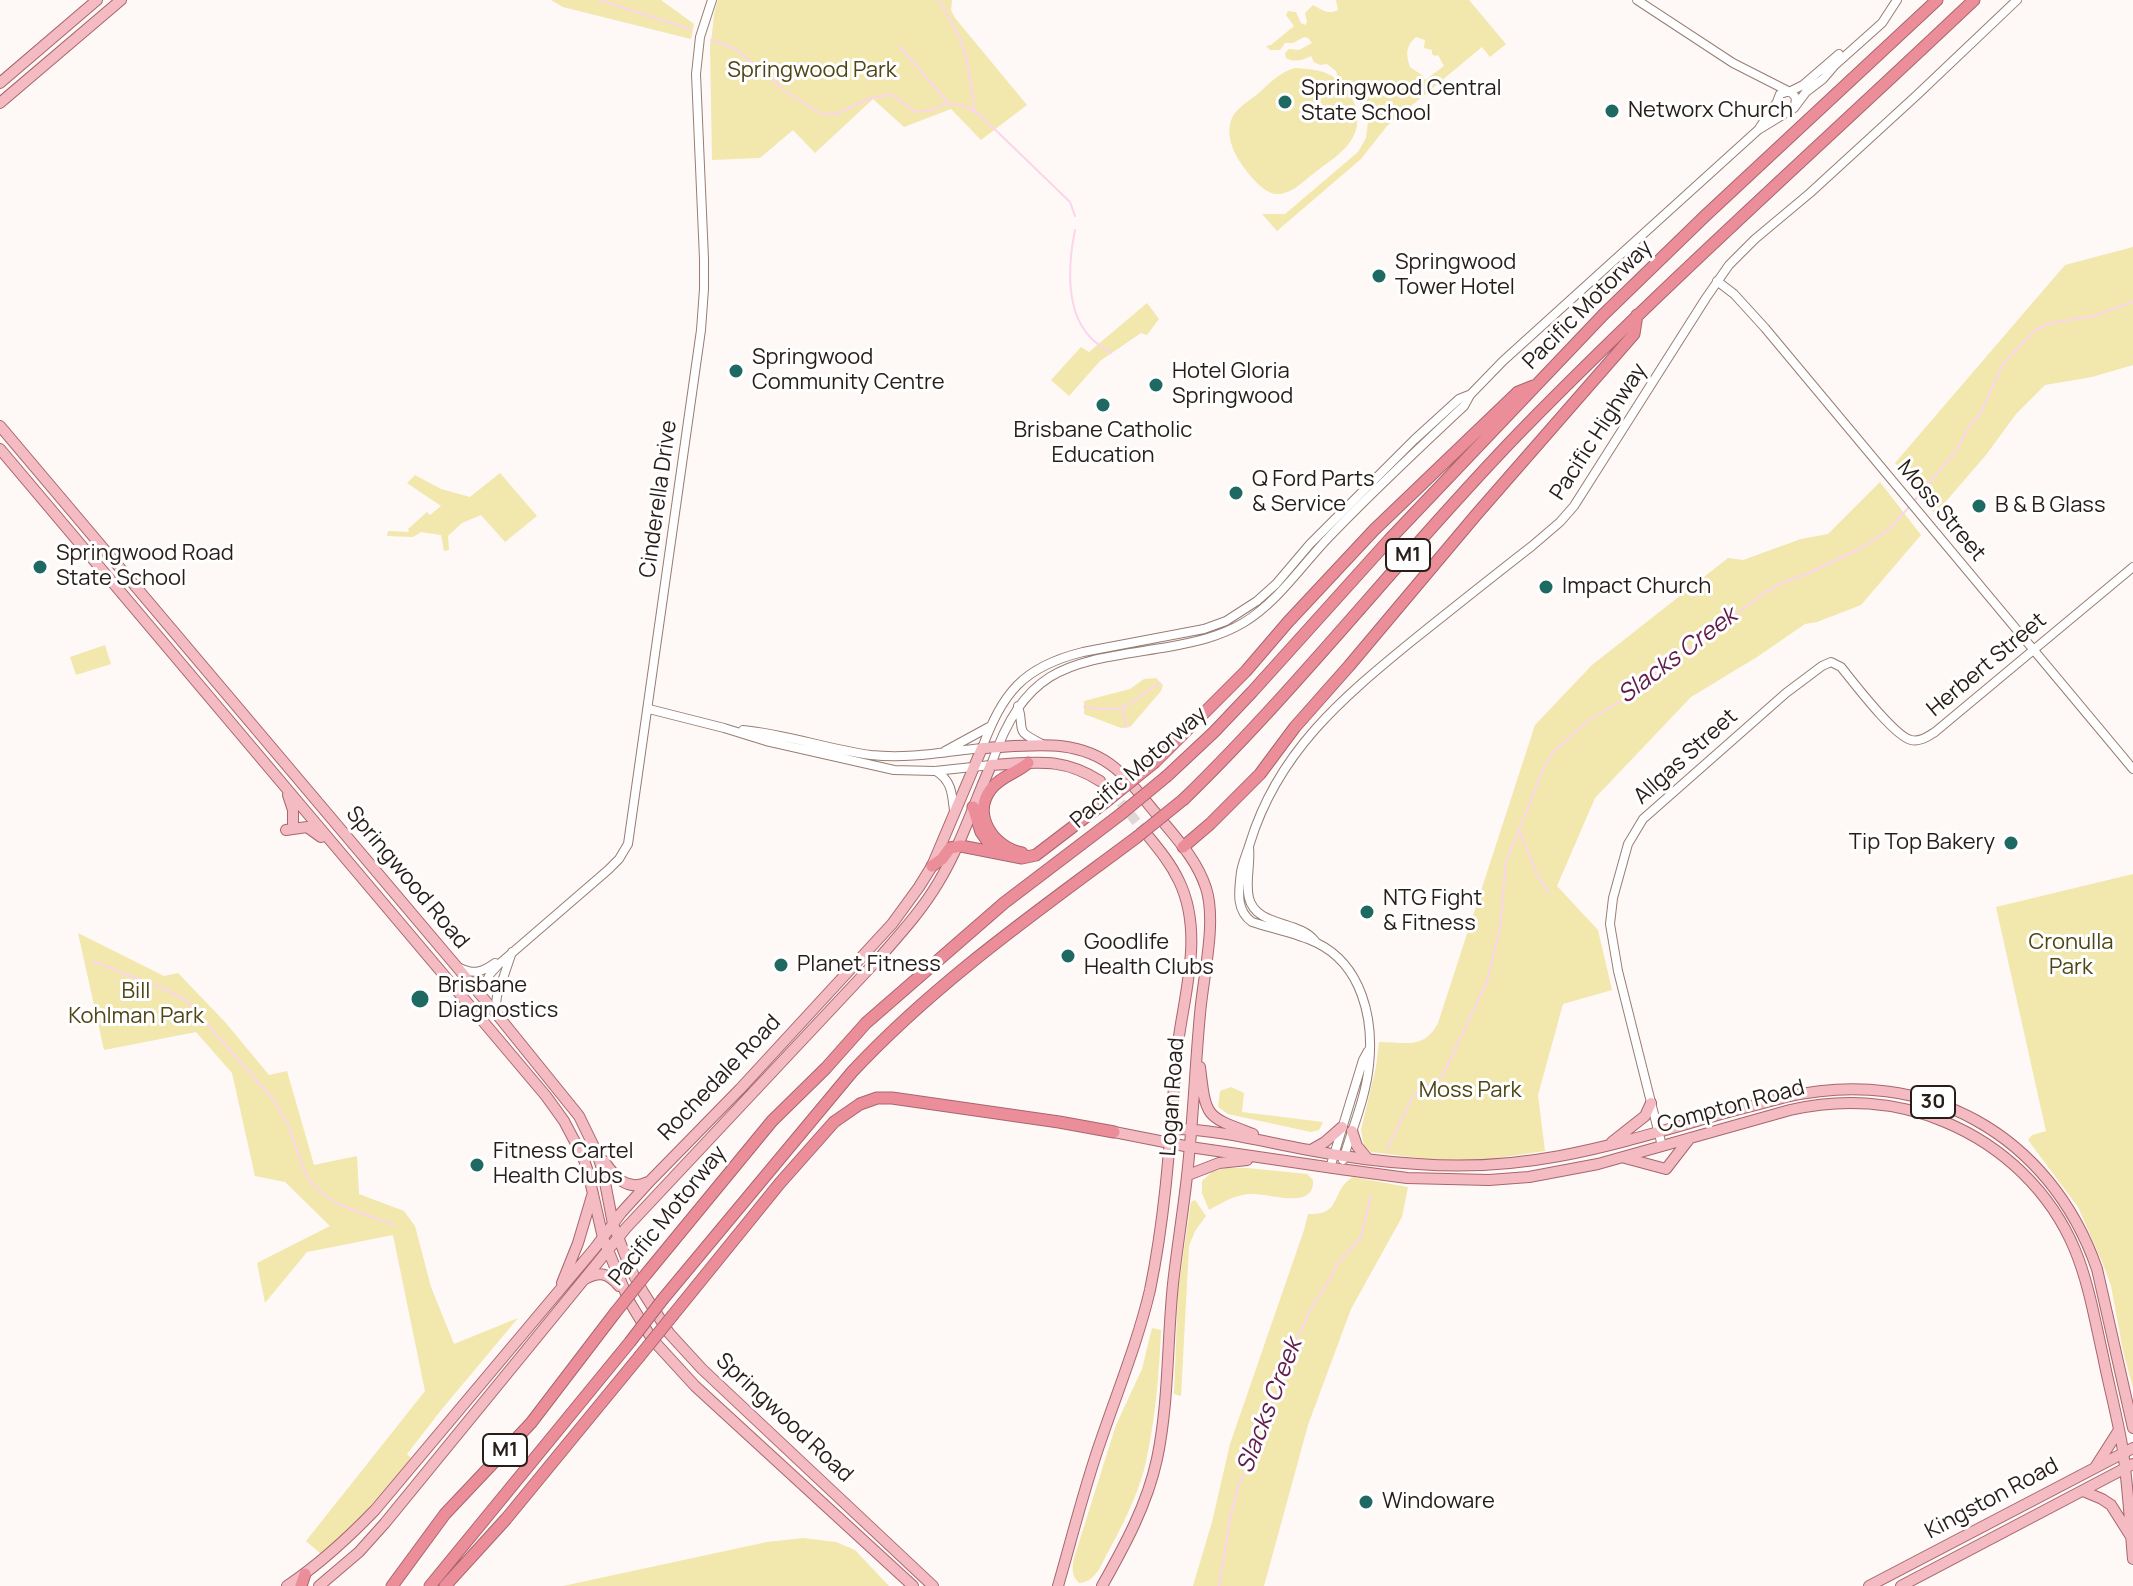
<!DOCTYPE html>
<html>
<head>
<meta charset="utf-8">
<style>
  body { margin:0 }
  canvas { display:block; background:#fef8f6 }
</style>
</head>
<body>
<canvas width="2133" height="1586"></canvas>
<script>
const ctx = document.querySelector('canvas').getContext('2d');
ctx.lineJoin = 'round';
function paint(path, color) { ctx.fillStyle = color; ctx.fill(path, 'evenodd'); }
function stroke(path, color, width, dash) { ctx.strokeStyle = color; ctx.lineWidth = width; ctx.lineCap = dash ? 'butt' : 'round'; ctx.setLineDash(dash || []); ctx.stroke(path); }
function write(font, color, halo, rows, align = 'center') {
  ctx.font = font + ' Manrope,sans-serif'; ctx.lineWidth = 6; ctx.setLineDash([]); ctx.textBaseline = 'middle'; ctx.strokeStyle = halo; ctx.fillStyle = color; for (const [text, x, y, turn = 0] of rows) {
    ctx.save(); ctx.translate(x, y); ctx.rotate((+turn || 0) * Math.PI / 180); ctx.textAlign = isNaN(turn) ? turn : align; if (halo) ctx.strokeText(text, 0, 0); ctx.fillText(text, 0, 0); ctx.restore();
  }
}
const green = new Path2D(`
  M551 0H661L694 24 691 39 563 7Z
  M718 0H952L951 10 955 18 1027 105 981 140 951 109 904 127 873 99 815 153 793 130 760 158 712 160 710 45C714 29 712 15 718 0Z
  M1336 0H1469L1506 44 1490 57 1482 47 1387 126 1361 159 1277 231 1262 214H1285L1358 152 1366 138 1368 122 1365 120C1361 89 1342 92 1336 71L1327 64 1320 65 1314 62 1311 56C1303 60 1295 63 1286 58L1285 53 1289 49 1299 50 1312 43 1308 38 1304 37 1293 43H1285L1280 50H1270L1266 46 1271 45 1294 26 1286 15 1288 11 1296 12 1301 23 1305 25 1307 22 1305 13 1313 5C1322 10 1328 15 1338 10ZM1416 37 1425 40 1424 48 1432 50V54L1435 56 1438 55 1444 66 1425 80 1422 75 1410 67C1406 54 1405 47 1416 37Z
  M1295 68C1307 69 1319 69 1330 75 1351 85 1365 116 1353 137 1345 153 1326 163 1313 174 1302 182 1291 195 1276 194 1268 193 1261 187 1256 182 1241 166 1221 139 1233 116 1238 107 1252 99 1260 92 1271 82 1280 72 1295 68Z
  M2133 247V365L2092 377 2045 385 2016 414 1986 455 1935 514 1895 463 2065 265Z
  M1147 303 1159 319 1147 335 1141 333 1100 361 1069 396 1051 380 1081 347 1089 352Z
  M500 473 537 516 505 542 481 515 462 523 448 536 449 550 444 551 441 535 421 532 413 537 387 536 388 531 409 532 408 529 427 512 430 515 441 506 407 483 415 475 441 489 470 497Z
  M1880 482 1921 535 1861 605 1817 622 1805 624 1757 657 1691 697 1595 798 1557 886 1598 930 1612 990 1563 1004 1538 1095 1545 1151 1490 1159 1444 1161 1371 1152 1364 1146 1361 1130 1376 1067 1379 1042C1405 1042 1424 1050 1438 1023L1535 725 1592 665 1728 558 1743 560 1801 539 1828 534Z
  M105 645 111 664 76 675 70 657Z
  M1156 678 1163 685 1161 691 1130 727 1121 728 1084 714V701L1130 689 1144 679Z
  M2133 874V1388L2123 1351 2111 1286 2103 1264 2078 1207 2028 1140 2032 1135 2046 1131 1996 907Z
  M78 933 164 976 178 973 225 1022 269 1075 287 1071 314 1165 357 1156 359 1194 404 1211 415 1226 431 1287 454 1344 518 1318 442 1409 407 1454 411 1458 359 1519 321 1554 306 1541 425 1391 393 1235 307 1252 265 1303 257 1263 330 1226 285 1182 255 1176 232 1073 196 1032 104 1050Z
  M1231 1087 1244 1093 1242 1112 1323 1122 1319 1130 1311 1132 1228 1114 1218 1107 1220 1091Z
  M1226 1168H1247L1307 1174 1313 1180C1315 1211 1270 1193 1252 1194 1236 1194 1223 1202 1209 1210L1202 1193V1181L1212 1172Z
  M1353 1177 1408 1187 1402 1217 1351 1309 1308 1425 1264 1586H1193L1212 1522 1230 1444 1304 1230 1308 1214C1343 1216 1330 1190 1353 1177Z
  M1195 1200 1206 1216 1195 1231 1189 1246 1181 1396 1174 1394 1178 1291 1191 1202Z
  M1152 1328 1161 1330C1159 1376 1155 1425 1144 1470 1136 1499 1121 1528 1107 1554 1100 1567 1095 1582 1079 1583 1071 1575 1072 1568 1074 1558L1116 1425 1142 1369Z
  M803 1538 836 1542 855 1550 889 1586H563L767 1542Z`);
const stream = new Path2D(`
  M599 0 690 29
  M939 0 960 38 967 60 975 112
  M711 40 736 49 784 90 821 114H836L873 97 893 95 915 112 927 111 947 104 962 105 979 114 1070 202 1075 216
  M900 47 949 104
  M1075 230C1068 264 1065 312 1091 338 1096 344 1105 348 1111 353
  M1914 501 1956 451 1969 427 1980 414 2003 364 2035 330 2052 323 2094 316 2133 302
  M1084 707C1133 714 1123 705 1160 683
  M1123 709 1126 727
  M1519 830 1536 872 1549 893
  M93 961 171 992 186 1000 273 1099 287 1122 306 1175C325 1205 363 1213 394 1225
  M1387 1149 1414 1094 1442 1077 1487 981 1500 928 1506 862 1545 765 1555 750 1590 719 1633 694 1673 657 1698 643 1764 593 1785 582 1807 574 1867 545 1890 528 1910 506
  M1219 1586 1231 1515 1238 1487 1266 1429 1286 1353 1300 1333 1312 1307 1330 1279 1338 1263 1361 1237 1371 1195`);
const majorTunnel = new Path2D(`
  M1100 781 1108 787 1144 831`);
const minor = new Path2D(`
  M1637 0 1733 63 1792 93 1796 98 1795 106
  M1787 92 1780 94 1777 102 1782 110 1790 111
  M1789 92 1803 85 1839 54
  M1760 127 1777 102
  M1717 281 1734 294 1765 328 2133 769
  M1018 706C1026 732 1012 729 1042 744
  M649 709 724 728 766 741 894 770 935 771 991 765C1027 661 1072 663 1168 647 1195 642 1219 637 1243 623 1278 602 1301 566 1329 537 1372 492 1418 449 1464 406L1470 395 1503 361 1758 130 1794 108 1806 92 1823 79 1835 65 1882 23 1897 0
  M743 730C786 734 827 749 871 755 908 759 944 752 982 748 1003 693 1022 667 1083 652L1204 629 1226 621 1257 601 1276 584 1310 544 1414 440 1459 399 1469 395
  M945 751 989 727
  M936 771C952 781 952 794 954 811
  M1249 847C1251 864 1245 882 1249 898 1256 927 1299 920 1315 941
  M460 968C475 975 482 972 495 963
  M480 995 490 974 498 965 608 870 619 859 628 844 701 330 704 289V259L696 74 700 37 712 0
  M495 1012 497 996 512 952
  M1662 1146 1618 971 1610 924 1613 898 1628 844 1643 819 1786 693 1822 666 1831 662 1841 667C1854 683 1894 736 1911 740 1920 742 1927 737 1935 732L2133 567
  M1343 1160C1352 1129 1366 1097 1369 1065 1374 1019 1362 965 1317 943 1297 933 1273 929 1252 922 1235 910 1239 890 1241 872 1243 861 1247 853 1250 843 1278 752 1341 699 1412 641 1452 609 1492 577 1532 546L1560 522 1574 506 1706 298 1729 265 1755 239 1810 193 1917 95 2017 0
  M1330 1168 1363 1060 1368 1051`);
const major = new Path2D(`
  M0 83 97 0
  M0 103 121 0
  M0 426 495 1012 579 1116 597 1153 603 1172 613 1224 631 1270 643 1292 669 1333 702 1369 933 1586
  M0 449 546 1096 564 1121 583 1157 588 1172 603 1238 629 1301 652 1339 695 1386 913 1586
  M288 795 293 810V824
  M286 830 307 827 321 837
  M1200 1067C1206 1118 1205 1116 1253 1134
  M1172 1129C1218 1129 1264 1142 1309 1150 1345 1157 1382 1162 1418 1164 1529 1173 1616 1144 1721 1114 1742 1108 1764 1103 1786 1097 1925 1065 2050 1134 2097 1269L2133 1428
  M1352 1131 1357 1146 1367 1158
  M1114 1132 1190 1147 1340 1169 1407 1178 1489 1180 1529 1177 1598 1164 1790 1110C1842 1098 1896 1101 1945 1122 2003 1146 2051 1192 2075 1250 2089 1284 2095 1321 2103 1356 2109 1387 2118 1419 2123 1451 2128 1487 2130 1523 2133 1559
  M1612 1142 1645 1116 1651 1103
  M1311 1150 1325 1142 1342 1127
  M1625 1158 1666 1169 1690 1138
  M604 1161C615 1177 627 1192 648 1182
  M1188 1175 1219 1163 1247 1160
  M585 1279C600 1271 608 1273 619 1286
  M562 1283 578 1243 592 1196
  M2096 1466 2119 1430
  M2083 1491 2102 1499 2111 1505 2130 1535
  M287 1586C320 1564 348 1538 375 1510L595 1248 621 1213 650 1181 740 1089 892 924 919 887 932 866 982 748C1027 746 1077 736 1115 768 1132 782 1145 801 1159 817 1177 839 1197 860 1206 888 1217 922 1203 977 1200 1014 1195 1068 1193 1122 1187 1176 1183 1212 1177 1248 1173 1284 1167 1342 1169 1402 1157 1459 1147 1505 1125 1545 1102 1586
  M319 1586 359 1552 385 1523 626 1228 881 956C901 933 922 910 938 883 960 847 974 804 991 765 1034 763 1061 756 1100 781
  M1058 1586C1072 1538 1084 1488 1101 1440 1118 1390 1138 1341 1150 1290 1166 1212 1170 1139 1176 1060 1181 1002 1206 937 1179 881 1170 862 1157 847 1144 831
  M1869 1586 2133 1448
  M1901 1586 2133 1464`);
const highway = new Path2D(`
  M1155 762 1246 671 1288 622 1374 530 1518 392 1533 386
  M1167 776 1214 732 1252 692 1389 540 1603 315 1705 216 1937 0
  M1184 799C1304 682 1406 549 1523 429 1668 281 1823 143 1974 0
  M973 807 981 832 995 852
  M1183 847 1210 824 1260 774 1295 727 1349 666 1476 515 1634 334 1637 315
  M1022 853C994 848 971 815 991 789 1001 776 1017 773 1028 763
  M932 866 942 859 950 848 961 846 1022 858 1036 855 1108 800
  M647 1273 772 1121 826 1068 866 1023 1004 903 1121 814
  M663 1299 852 1072C937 981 1038 911 1137 837
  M673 1315 780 1183 834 1122 860 1104 877 1098H892L1059 1122 1114 1132
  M301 1586 305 1574
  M392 1586 445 1514 531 1423 615 1313
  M430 1586 630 1342
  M445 1586 506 1519 639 1357`);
const highwayBridge = new Path2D(`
  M1108 800 1155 762
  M1121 814 1167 776
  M1137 837 1184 799
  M615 1313 647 1273
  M630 1342 663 1299
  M639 1357 673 1315`);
const markers = [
  [1285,102,8,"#1e6961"],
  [1612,111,8,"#1e6961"],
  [1379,276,8,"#1e6961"],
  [736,371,8,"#1e6961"],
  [1156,385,8,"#1e6961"],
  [1103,405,8,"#1e6961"],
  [1236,493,8,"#1e6961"],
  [1979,506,8,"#1e6961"],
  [40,567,8,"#1e6961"],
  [1546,587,8,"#1e6961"],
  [2011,843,8,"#1e6961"],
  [1367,912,8,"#1e6961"],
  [1068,956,8,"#1e6961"],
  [781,965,8,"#1e6961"],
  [420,999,10,"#1e6961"],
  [477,1165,8,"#1e6961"],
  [1366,1502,8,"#1e6961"]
];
const shields = [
  [1408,555,44],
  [1933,1102,44],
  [505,1450,44]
];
const shieldNames = [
  ["M1",1408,555],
  ["30",1933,1102],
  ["M1",505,1450]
];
const parkNames = [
  ["Springwood Park",812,71],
  ["Cronulla",2071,943],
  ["Park",2071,968],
  ["Bill",136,992],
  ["Kohlman Park",136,1017],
  ["Moss Park",1470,1091]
];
const poiNames = [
  ["Springwood Central",1301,89],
  ["State School",1301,114],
  ["Networx Church",1628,111],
  ["Springwood",1395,263],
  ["Tower Hotel",1395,288],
  ["Springwood",752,358],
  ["Community Centre",752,383],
  ["Hotel Gloria",1172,372],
  ["Springwood",1172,397],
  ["Brisbane Catholic",1103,431,"center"],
  ["Education",1103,456,"center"],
  ["Q Ford Parts",1252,480],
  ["& Service",1252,505],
  ["B & B Glass",1995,506],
  ["Springwood Road",56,554],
  ["State School",56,579],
  ["Impact Church",1562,587],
  ["Tip Top Bakery",1995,843,"right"],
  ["NTG Fight",1383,899],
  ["& Fitness",1383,924],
  ["Goodlife",1084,943],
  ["Health Clubs",1084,968],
  ["Planet Fitness",797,965],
  ["Brisbane",438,986],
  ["Diagnostics",438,1011],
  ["Fitness Cartel",493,1152],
  ["Health Clubs",493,1177],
  ["Windoware",1382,1502]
];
const streetNames = [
  ["Pacific Motorway",1588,305,-45],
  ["Pacific Highway",1599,432,-57],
  ["Cinderella Drive",659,499,-82],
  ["Moss Street",1941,511,50],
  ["Herbert Street",1987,665,-40],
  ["Allgas Street",1686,757,-42],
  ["Pacific Motorway",1139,768,-41],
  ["Springwood Road",407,878,50],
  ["Rochedale Road",720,1078,-46],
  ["Logan Road",1173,1097,-86],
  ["Compton Road",1731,1107,-15],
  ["Pacific Motorway",668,1216,-51],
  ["Springwood Road",784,1418,43],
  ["Kingston Road",1992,1499,-28]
];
const waterNames = [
  ["Slacks Creek",1678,656,-37],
  ["Slacks Creek",1270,1406,-69]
];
paint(green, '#f2e7ad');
stroke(stream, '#fbd5eb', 2);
stroke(majorTunnel, '#ded7d5', 10, [10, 5]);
stroke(minor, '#977d74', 10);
stroke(major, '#a7666d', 12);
stroke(highway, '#a7666d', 13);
stroke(minor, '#fff', 8);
stroke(major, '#f4bbc2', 10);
stroke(highway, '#ec8e9a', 11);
stroke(highwayBridge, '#a7666d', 13, []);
stroke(highwayBridge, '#ec8e9a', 11);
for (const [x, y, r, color] of markers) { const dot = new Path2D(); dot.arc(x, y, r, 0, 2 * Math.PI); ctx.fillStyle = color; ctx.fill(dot); stroke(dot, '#fff', 3); }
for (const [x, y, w] of shields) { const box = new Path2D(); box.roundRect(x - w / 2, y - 16, w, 32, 6); ctx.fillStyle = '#fff'; ctx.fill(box); stroke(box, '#271d19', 2); }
write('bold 20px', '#271d19', null, shieldNames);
write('22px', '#4f4615', '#fff', parkNames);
write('22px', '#271d19', '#fff', poiNames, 'left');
write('22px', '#271d19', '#fff', streetNames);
write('italic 24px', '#611c4b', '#fff', waterNames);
</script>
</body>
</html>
